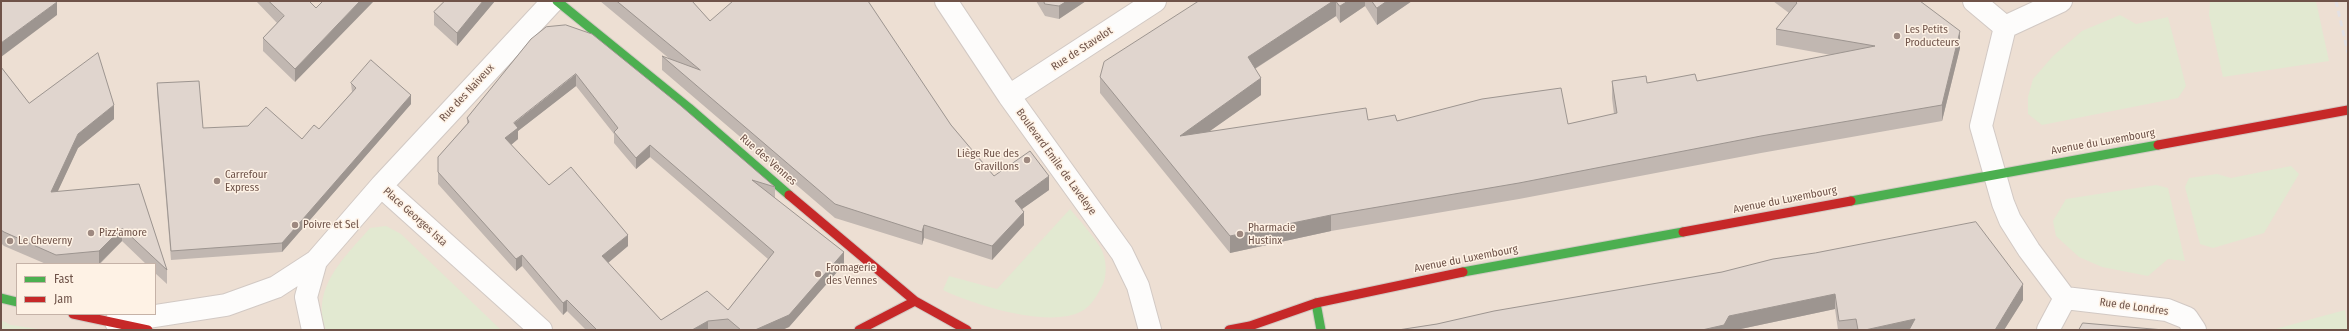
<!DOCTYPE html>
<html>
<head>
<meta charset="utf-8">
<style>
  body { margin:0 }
  #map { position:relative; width:2349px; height:331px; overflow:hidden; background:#f4ede6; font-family:"Fira Sans Condensed",sans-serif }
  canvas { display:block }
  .frame { position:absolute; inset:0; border:2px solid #6f5349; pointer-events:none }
  .legend { position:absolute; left:16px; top:263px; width:140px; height:52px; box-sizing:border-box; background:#fef2e5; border:1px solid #c5b2a7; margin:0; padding:5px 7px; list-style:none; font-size:12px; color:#6f5349 }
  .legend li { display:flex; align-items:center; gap:8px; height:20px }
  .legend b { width:20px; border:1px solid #c5b2a7 }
</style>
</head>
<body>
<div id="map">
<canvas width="2349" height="331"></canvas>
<div class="frame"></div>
<ul class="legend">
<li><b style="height:5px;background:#4caf50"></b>Fast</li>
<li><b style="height:5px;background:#c62828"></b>Jam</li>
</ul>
</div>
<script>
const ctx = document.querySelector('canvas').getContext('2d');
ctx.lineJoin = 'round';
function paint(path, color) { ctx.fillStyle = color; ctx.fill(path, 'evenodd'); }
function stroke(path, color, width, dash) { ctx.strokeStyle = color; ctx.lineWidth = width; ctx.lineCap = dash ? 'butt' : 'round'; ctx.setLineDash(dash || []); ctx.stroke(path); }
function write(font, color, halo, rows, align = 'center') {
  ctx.font = font + ' "Fira Sans Condensed",sans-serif'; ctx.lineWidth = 3; ctx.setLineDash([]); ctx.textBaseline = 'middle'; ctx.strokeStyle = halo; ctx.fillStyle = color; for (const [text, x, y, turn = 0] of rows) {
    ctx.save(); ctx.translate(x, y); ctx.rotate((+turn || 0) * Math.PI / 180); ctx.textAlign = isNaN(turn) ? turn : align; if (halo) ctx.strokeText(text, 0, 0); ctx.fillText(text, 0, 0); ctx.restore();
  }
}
const residential = new Path2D(`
  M1 1H2348V330H1ZM17 264H155V314H17Z`);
const green = new Path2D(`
  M2210 1H2316L2329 61 2223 77 2209 15Z
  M2120 15 2136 24 2168 17 2186 86 2178 98 2042 125 2028 114V97L2033 79 2053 56 2082 31Z
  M2291 166 2299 174 2264 233 2213 248 2200 244 2185 187 2189 178 2217 174 2231 178Z
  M2156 185 2168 188 2185 261 2168 259 2148 276 2102 267 2079 257 2056 236 2053 221 2066 199Z
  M1070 209C1080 221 1092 234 1100 247 1107 258 1108 277 1101 288 1096 297 1091 306 1082 311 1050 329 974 305 943 290L949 276 997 289Z
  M386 226 401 234 501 330H326C310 288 345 257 370 228Z
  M2345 310 2348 330H2272Z
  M1 320 11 325 45 330H1Z`);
const street = new Path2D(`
  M946 1 1009 96 1122 253 1138 286 1150 330
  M1974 1 2005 27
  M2061 1 2005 27 1981 126 2003 203 2010 220 2029 250 2065 298
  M1009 96 1155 1
  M381 186 541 330
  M2065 298 2167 310 2187 318 2195 330
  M116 322 226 305 276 287 316 261
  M313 330 306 297 316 261 381 186 553 1
  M2048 330 2065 298`);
const fast = new Path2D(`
  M557 1 689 108 789 195
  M1851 201 2158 145
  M1463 272 1683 232
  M1 298 17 302
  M1316 303 1321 330`);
const jam = new Path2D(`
  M2158 145 2348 110
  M789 195 915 301 967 330
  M1683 232 1851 201
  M73 314 148 330
  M859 330 915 301
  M1229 330 1250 326 1316 303 1463 272`);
const rail = new Path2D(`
  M2336 1 2348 53`);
const wall = new Path2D(`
  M256 1H309L295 82 263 51V38L277 23Z
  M445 1H495L457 46 434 25V12Z
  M600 1H692L710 21 951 125 994 176 1049 190 1022 209 1024 225 992 260 924 238 922 245 835 218 662 70V56L671 60Z
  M1036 1H1086L1059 19 1045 16Z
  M1199 1H1412L1377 25 1365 6 1340 23 1336 16 1255 69 1261 95 1210 131 1368 120 1568 124 1614 114 1612 98V81L1647 83 1697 81 1831 55 1776 45V29L1789 13 1773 1H1920L1960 48 1942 121 1761 153 1519 199 1331 231 1230 253 1100 93V77Z
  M531 39 775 187V198L844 264 789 327 782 330H586L567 311 563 315 522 266 516 271 438 184V157L467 124V118ZM576 86 614 134V143L636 169 650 157 768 259 728 310 661 320 608 263 628 246 549 185 511 145 518 139V131Z
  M1 67 29 103 114 119 78 148 57 192 139 184 167 270V284L155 273V264H146L122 241 100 264H46L4 246 1 243Z
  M157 83 203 128 302 139 319 129 352 92 351 83 411 104 282 252 171 260 157 92Z
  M1722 272 2023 300 2004 330H1838L1835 309 1736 330H1398L1437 324Z`);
const shadedWall = new Path2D(`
  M360 1H374L295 82V69Z
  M483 1H495L457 46V33Z
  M1067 1H1086L1059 19V6Z
  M1333 1H1336V16L1248 73V57Z
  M1348 1H1365V6L1340 23V6Z
  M1387 1H1412L1377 25V8Z
  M57 2V15L1 57V43Z
  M1960 31V48L1942 121V105Z
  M576 74V86L518 131V139L505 150V138L514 123Z
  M1261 78V95L1180 152V136Z
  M411 95V104L282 252V243Z
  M114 105V119L78 148 51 206V192L78 134Z
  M650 145V157L636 169V158Z
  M1049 176V190L1015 214V201Z
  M1024 212V225L992 260V246Z
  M1331 215V231L1230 253V236Z
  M924 225V238L922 245V232Z
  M122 228V241L99 264V251Z
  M628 235V246L602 268V256Z
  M844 252V264L789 327 782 330H755Z
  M522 255V266L516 271V259Z
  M2023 284V300L2004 330H1995Z
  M1835 294V309L1736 330H1702L1729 316Z
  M567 300V311L563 315V303Z
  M1915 319V330H1865Z
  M708 321V330H692Z`);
const building = new Path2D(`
  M1 1H56L57 2 1 43Z
  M269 1H309L316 8 323 1H360L295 69 263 38 284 16Z
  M445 1H483L457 33 434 12Z
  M617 1H692L710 21 733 1H868L951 125 994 176 1030 151 1049 176 1015 201 1024 212 992 246 924 225 922 232 835 204 662 56 700 70Z
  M1044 1H1067L1059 6 1045 4Z
  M1199 1H1333L1248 57 1261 78 1180 136 1366 108 1368 120 1395 115 1397 121 1482 99 1561 88 1568 124 1617 113 1612 81 1646 76 1647 83 1695 74 1697 81 1875 46 1776 29 1797 3 1795 1H1920L1960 31 1942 105 1761 136 1519 183 1331 215 1230 236 1100 77 1104 62Z
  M1336 1H1348L1340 6Z
  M1372 1H1387L1377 8Z
  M566 25 592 34 681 106 775 187 752 180 844 252 789 315 755 330H741L728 319 708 321 692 330H597L567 300 563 303 522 255 516 259 438 172V157L469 122 467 118 531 39 546 27ZM576 74 618 128 614 132 636 158 650 145 774 252 728 310 707 291 661 320 602 256 628 235 571 167 549 185 505 138 518 128 514 123Z
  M98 53 114 105 78 134 51 192 139 184 167 270 122 228 99 251 56 255 4 232 1 230V67L29 103Z
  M371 60 411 95 282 243 171 251 157 83 199 81 203 128 248 126 266 107 302 139 314 125 319 129 356 88 351 83Z
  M1976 222 2023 284 1995 330H1909L1915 319 1865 330H1858L1856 319 1839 321 1835 294 1729 316 1724 325 1702 330H1398L1437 324 1494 311 1722 272 1773 259 1815 253Z
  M2083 323 2164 330H2079Z`);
const markers = [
  [1897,36,4,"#9e8980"],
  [1027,160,4,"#9e8980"],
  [217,181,4,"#9e8980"],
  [295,225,4,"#9e8980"],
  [91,233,4,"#9e8980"],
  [1240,234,4,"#9e8980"],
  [10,241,4,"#9e8980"],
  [818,274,4,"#9e8980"]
];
const poiNames = [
  ["Les Petits",1905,30],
  ["Producteurs",1905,43],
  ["Liège Rue des",1019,154,"right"],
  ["Gravillons",1019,167,"right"],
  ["Carrefour",225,175],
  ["Express",225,188],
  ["Poivre et Sel",303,225],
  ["Pharmacie",1248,228],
  ["Hustinx",1248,241],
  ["Pizz'amore",99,233],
  ["Le Cheverny",18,241],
  ["Fromagerie",826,268],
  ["des Vennes",826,281]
];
const streetNames = [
  ["Rue de Stavelot",1082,49,-33],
  ["Rue des Naiveux",467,93,-47],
  ["Avenue du Luxembourg",2103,142,-10],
  ["Rue des Vennes",768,160,41],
  ["Boulevard Emile de Laveleye",1056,162,54],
  ["Avenue du Luxembourg",1785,200,-11],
  ["Place Georges Ista",415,217,42],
  ["Avenue du Luxembourg",1466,259,-11],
  ["Rue de Londres",2134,307,8]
];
paint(residential, '#eddfd3');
paint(green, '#e2e9d1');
stroke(street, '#d2c9c4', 24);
stroke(fast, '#d2c9c3', 11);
stroke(jam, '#d2c9c3', 11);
stroke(street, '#fdfcfb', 22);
stroke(fast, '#4caf50', 9);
stroke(jam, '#c62828', 9);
stroke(rail, '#e3e0e3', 3, [6, 4]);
paint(wall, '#c1b7b1');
paint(shadedWall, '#9d9590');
paint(building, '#e0d5ce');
stroke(building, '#9d9590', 1);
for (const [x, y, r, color] of markers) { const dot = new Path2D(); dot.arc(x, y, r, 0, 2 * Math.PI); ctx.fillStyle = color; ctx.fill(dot); stroke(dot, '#fef2e5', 1.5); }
write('11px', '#6f5349', '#fef2e5', poiNames, 'left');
write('11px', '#6f5349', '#fef2e5', streetNames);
</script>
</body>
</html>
